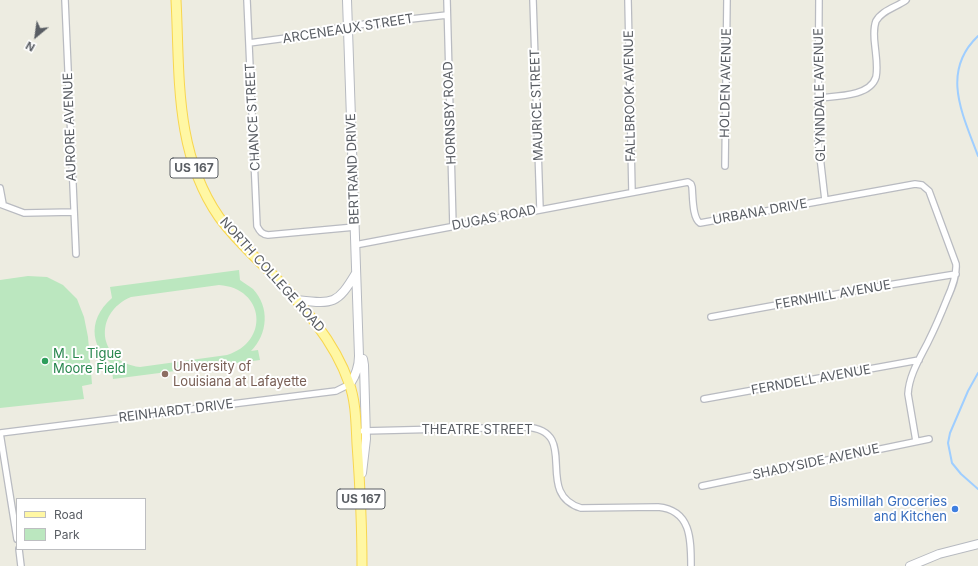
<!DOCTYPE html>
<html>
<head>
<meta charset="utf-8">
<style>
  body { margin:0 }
  #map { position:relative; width:978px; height:566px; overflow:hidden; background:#edece1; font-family:Inter,sans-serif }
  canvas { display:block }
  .legend { position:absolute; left:16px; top:498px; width:130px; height:52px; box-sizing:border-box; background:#fff; border:1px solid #bdbec1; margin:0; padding:5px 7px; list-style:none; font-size:12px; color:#595d63 }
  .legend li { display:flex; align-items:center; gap:8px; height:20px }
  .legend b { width:20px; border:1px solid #bdbec1 }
  .north { position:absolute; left:16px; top:16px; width:40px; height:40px; -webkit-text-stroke:3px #fff; paint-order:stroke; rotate:209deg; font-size:11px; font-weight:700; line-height:16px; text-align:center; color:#595d63 }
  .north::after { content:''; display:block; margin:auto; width:14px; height:18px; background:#595d63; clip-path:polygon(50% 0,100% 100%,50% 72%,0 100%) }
</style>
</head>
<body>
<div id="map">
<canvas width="978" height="566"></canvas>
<ul class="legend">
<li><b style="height:5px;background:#fff7a4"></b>Road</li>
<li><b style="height:11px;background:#bbe7bf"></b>Park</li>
</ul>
<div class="north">N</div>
</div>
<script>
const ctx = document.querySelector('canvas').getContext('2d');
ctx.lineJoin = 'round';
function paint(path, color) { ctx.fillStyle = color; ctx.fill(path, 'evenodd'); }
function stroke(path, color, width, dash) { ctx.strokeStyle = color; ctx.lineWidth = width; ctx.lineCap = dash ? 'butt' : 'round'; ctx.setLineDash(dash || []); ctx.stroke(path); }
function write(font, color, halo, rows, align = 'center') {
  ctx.font = font + ' Inter,sans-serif'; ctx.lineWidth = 4; ctx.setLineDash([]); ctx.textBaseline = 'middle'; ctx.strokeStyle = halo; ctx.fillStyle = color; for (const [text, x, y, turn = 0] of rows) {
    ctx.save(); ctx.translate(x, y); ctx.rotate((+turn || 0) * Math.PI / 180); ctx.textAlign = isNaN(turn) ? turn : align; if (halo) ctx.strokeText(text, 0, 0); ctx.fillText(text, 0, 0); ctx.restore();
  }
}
const green = new Path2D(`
  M239 270 240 280C244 283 249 286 253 289 270 307 268 334 251 351L258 350 260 360 113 379 112 370 119 369C91 352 85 321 112 298L110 287ZM219 285C265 288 270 342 227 355L140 367C97 362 93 313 131 297Z
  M28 276 47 277 63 285 77 299 84 317 88 337 92 384 82 386 84 399 0 408V280Z`);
const stream = new Path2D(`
  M978 36C940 72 963 115 978 156
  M978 373 968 391 950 433 948 443 952 463 961 474 978 489`);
const street = new Path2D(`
  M65 0 76 254
  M247 0 257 226C260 232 262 234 268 235L355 227
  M447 0 453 226
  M533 0 540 209
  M628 0 632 192
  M819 0 818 139 825 200
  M249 43 294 37 348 26 447 15
  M818 98C835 96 870 97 876 77 878 67 876 56 875 46 874 38 873 29 876 21 882 10 897 7 906 0
  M725 166 727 0
  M0 188 3 204
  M0 204 24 213 74 212
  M355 245 688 182 691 184 692 187C693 196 692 218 700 223L915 184 922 185 929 191 956 264C957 276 952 288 947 299 941 314 935 328 928 342 920 358 909 375 908 394L916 441
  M711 317 870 288 956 274
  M704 399 919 360
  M363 431 526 427C582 431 532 493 581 508L658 507C691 510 691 539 691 566
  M702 486 929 439
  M17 539 0 433 336 391 350 384
  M19 549 21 566`);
const secondary = new Path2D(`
  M347 0 359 356C359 367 356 375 350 384
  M297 300C333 304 337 305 356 273
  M362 473 366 439 364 365 363 359
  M910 566 939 554 978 544`);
const primary = new Path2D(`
  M176 0C180 75 174 152 219 217 234 238 254 256 272 274 303 306 334 340 349 383 356 401 356 425 357 444 360 485 362 525 362 566`);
const markers = [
  [45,361,4,"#2e9e5b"],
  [165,374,4,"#8d6e63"],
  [955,509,4,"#3f7fe0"]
];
const shields = [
  [194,168,48],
  [361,499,48]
];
const shieldNames = [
  ["US 167",194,168],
  ["US 167",361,499]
];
const streetNames = [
  ["ARCENEAUX STREET",348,29,-9],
  ["HOLDEN AVENUE",726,83,-89],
  ["GLYNNDALE AVENUE",820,95,-91],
  ["FALLBROOK AVENUE",630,96,-91],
  ["MAURICE STREET",537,105,-92],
  ["HORNSBY ROAD",450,113,-92],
  ["CHANCE STREET",253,117,-93],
  ["AURORE AVENUE",70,127,-92],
  ["BERTRAND DRIVE",353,169,-92],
  ["URBANA DRIVE",760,212,-10],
  ["DUGAS ROAD",494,218,-11],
  ["NORTH COLLEGE ROAD",272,275,48],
  ["FERNHILL AVENUE",833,295,-10],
  ["FERNDELL AVENUE",811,380,-10],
  ["REINHARDT DRIVE",176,411,-7],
  ["THEATRE STREET",477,430],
  ["SHADYSIDE AVENUE",816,462,-12]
];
const leisureNames = [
  ["M. L. Tigue",53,354],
  ["Moore Field",53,369]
];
const educationNames = [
  ["University of",173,367],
  ["Louisiana at Lafayette",173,382]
];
const shopNames = [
  ["Bismillah Groceries",947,502],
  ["and Kitchen",947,517]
];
paint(green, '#bbe7bf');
stroke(stream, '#9fceff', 2);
stroke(street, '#b9bbc1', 8);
stroke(secondary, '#b7bac0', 10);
stroke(primary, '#f8d64f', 11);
stroke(street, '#fff', 5.5);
stroke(secondary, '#fff', 8);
stroke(primary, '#fff7a4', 9);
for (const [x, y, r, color] of markers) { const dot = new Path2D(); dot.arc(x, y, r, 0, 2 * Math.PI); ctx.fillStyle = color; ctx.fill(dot); stroke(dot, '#fff', 1.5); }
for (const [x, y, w] of shields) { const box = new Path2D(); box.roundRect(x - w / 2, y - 10, w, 20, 3); ctx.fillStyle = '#fff'; ctx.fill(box); stroke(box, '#595d63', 1); }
write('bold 12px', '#595d63', null, shieldNames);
write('13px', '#595d63', '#fff', streetNames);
write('13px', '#27864d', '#fff', leisureNames, 'left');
write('13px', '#785e54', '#fff', educationNames, 'left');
write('13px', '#366cbe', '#fff', shopNames, 'right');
</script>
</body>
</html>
